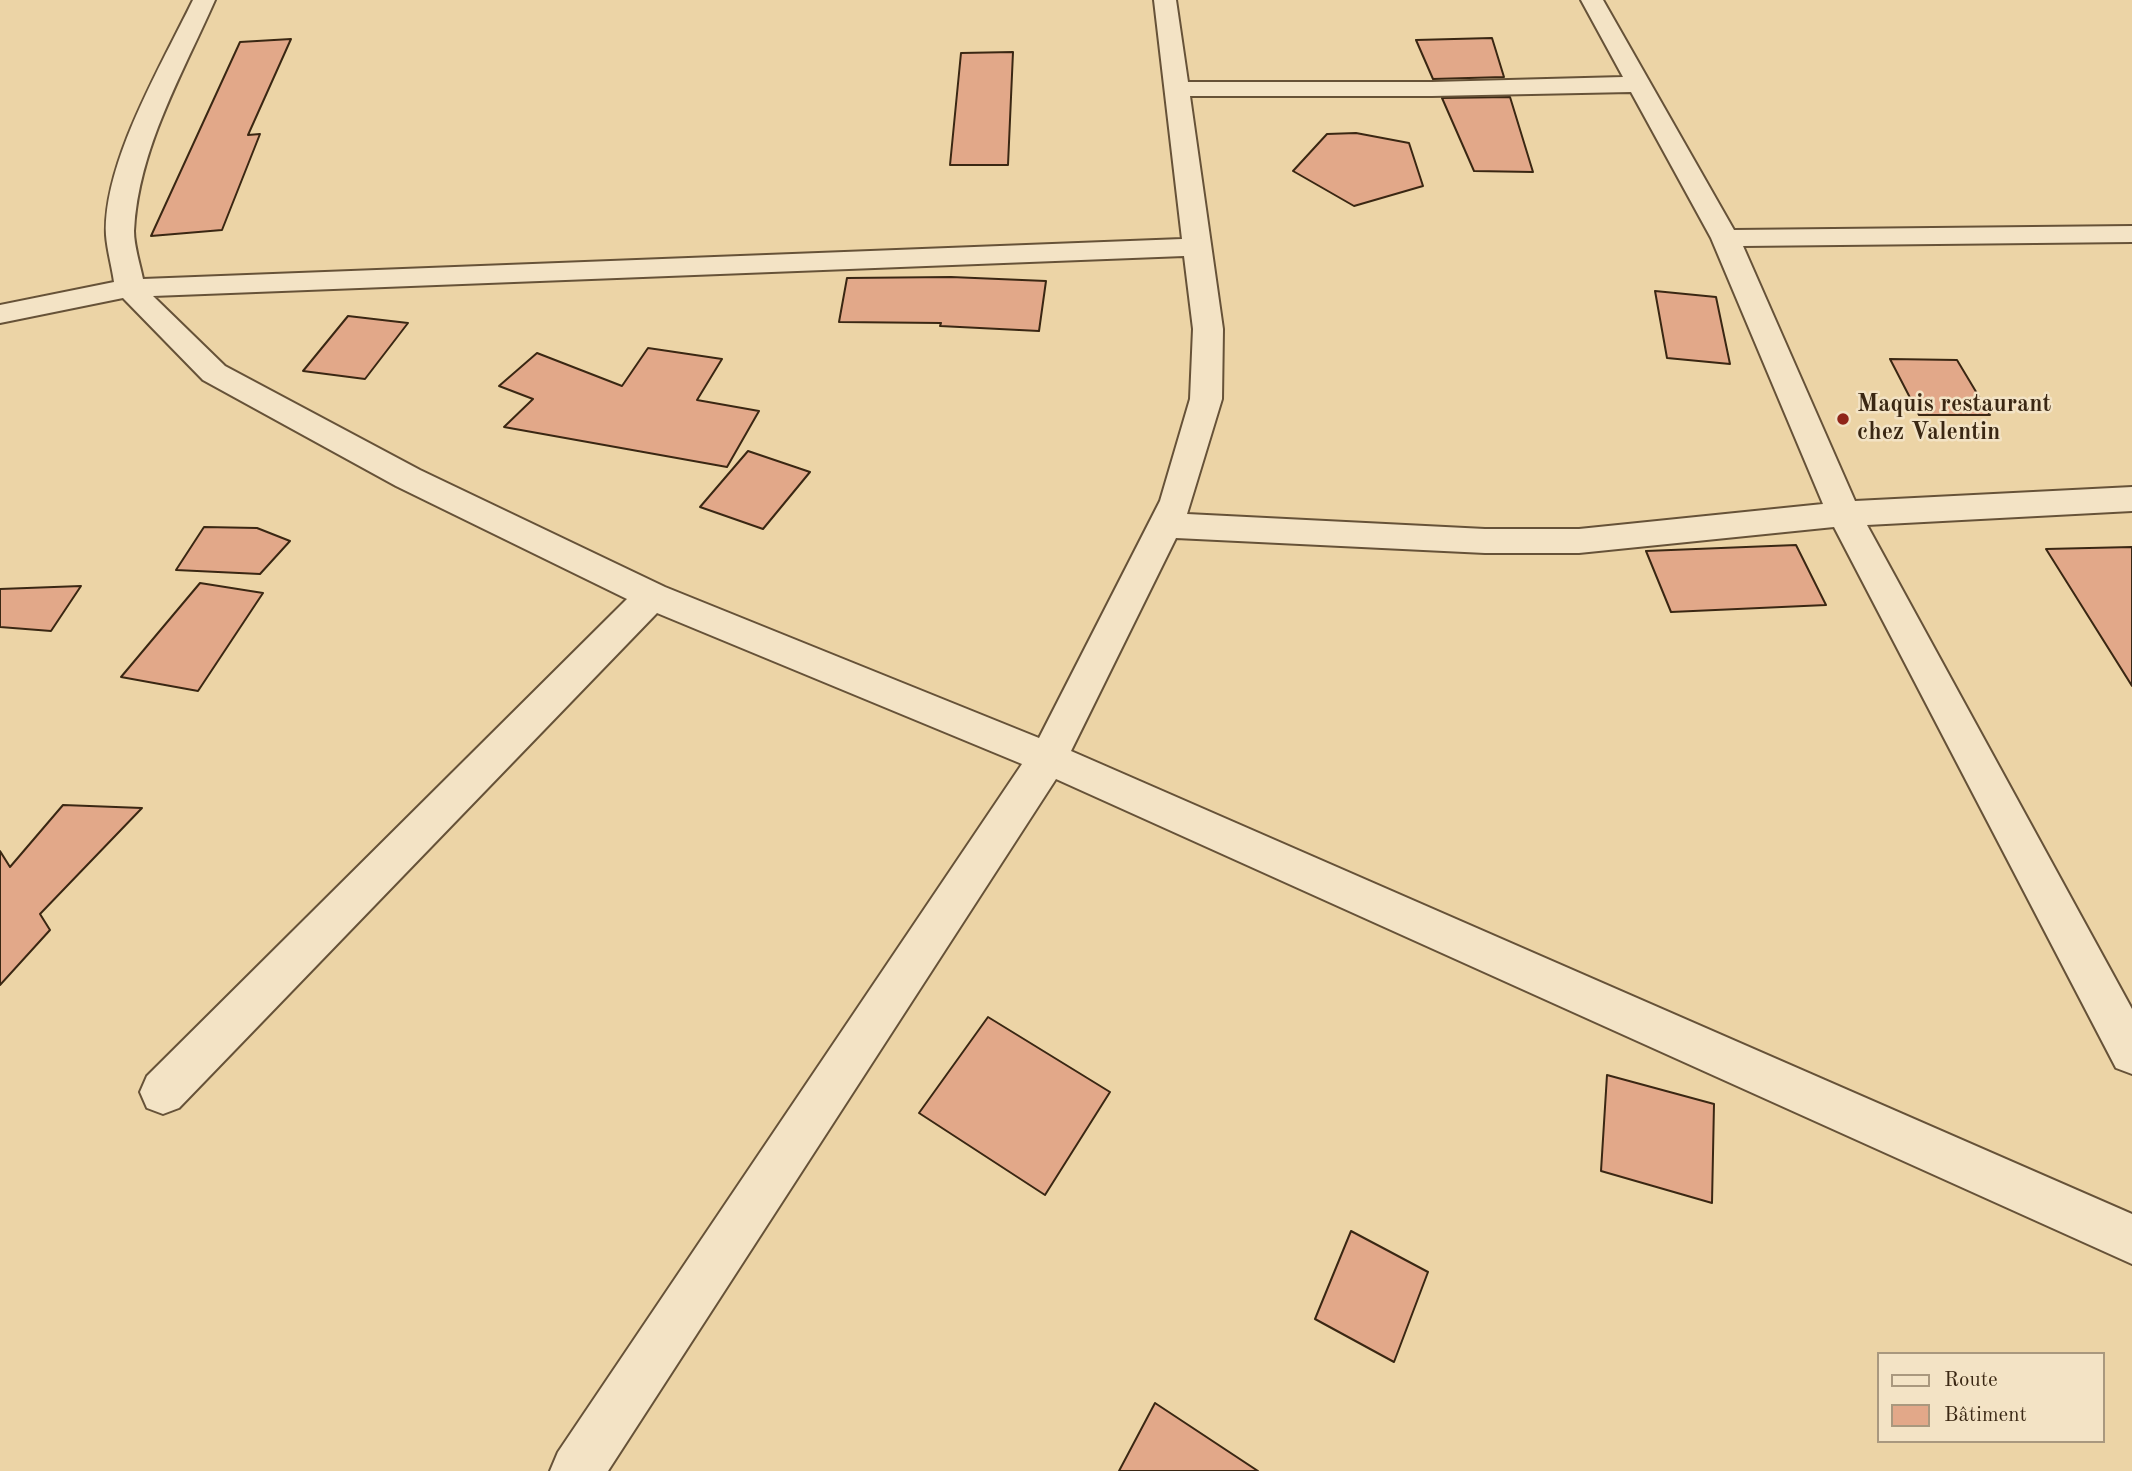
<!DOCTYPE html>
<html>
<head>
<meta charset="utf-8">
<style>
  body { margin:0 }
  #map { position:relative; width:2132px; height:1471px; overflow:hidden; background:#ecd4a6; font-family:"Old Standard TT",serif }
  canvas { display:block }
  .legend { position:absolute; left:1877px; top:1352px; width:228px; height:91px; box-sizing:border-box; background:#f3e3c5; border:2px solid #a9987e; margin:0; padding:9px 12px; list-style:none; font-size:21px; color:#3a2713 }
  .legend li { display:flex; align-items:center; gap:14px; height:35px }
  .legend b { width:35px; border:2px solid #a9987e }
</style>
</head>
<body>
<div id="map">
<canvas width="2132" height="1471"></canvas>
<ul class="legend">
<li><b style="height:9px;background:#f3e3c5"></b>Route</li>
<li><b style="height:19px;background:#e2a889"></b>Bâtiment</li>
</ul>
</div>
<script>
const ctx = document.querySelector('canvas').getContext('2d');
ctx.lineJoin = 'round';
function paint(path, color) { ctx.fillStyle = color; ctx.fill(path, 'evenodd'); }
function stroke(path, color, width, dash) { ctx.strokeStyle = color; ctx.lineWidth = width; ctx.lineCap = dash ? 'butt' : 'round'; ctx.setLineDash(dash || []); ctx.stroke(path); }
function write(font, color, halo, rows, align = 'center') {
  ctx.font = font + ' "Old Standard TT",serif'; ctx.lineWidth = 5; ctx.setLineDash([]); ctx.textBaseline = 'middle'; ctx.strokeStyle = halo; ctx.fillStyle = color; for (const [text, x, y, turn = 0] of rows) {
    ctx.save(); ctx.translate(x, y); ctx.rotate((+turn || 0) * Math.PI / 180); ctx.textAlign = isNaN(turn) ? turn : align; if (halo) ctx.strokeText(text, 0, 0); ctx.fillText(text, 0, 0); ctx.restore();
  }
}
const building = new Path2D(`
  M1492 38 1504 77 1433 79 1416 40Z
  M291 39 248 135 260 134 222 230 151 236 240 42Z
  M1013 52 1008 165H950L961 53Z
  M1510 97 1533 172 1474 171 1442 98Z
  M1356 133 1409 143 1423 186 1354 206 1293 171 1327 134Z
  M951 277 1046 281 1039 331 940 326 941 323 839 322 847 278Z
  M1655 291 1716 297 1730 364 1667 358Z
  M348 316 408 323 365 379 303 371Z
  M648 348 722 359 697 400 759 411 727 467 504 427 533 399 499 386 537 353 622 386Z
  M1890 359 1957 360 1990 415H1919Z
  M748 451 810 472 763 529 700 507Z
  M204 527 257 528 290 541 260 574 176 570Z
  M1796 545 1826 605 1671 612 1646 551Z
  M2132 547V686L2046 549Z
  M200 583 263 593 198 691 121 677Z
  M81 586 51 631 0 627V589Z
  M63 805 142 808 40 914 50 930 0 985V851L10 867Z
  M988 1017 1110 1092 1045 1195 919 1113Z
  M1607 1075 1714 1104 1712 1203 1601 1171Z
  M1351 1231 1428 1272 1394 1362 1315 1319Z
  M1155 1403 1258 1471H1119Z`);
const minor = new Path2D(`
  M193 0H215C183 73 138 149 134 231 134 246 140 264 143 279L1182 239 1154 0H1176L1188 82H1432L1623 77 1581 0H1603L1734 230 2132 226V242L1743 246 1855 501 2132 487V511L1867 525 2132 1009V1074L2116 1068 1834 527 1579 553H1485L1176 538 1071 751 2132 1214V1264L1056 779 608 1471H550L558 1452 1022 764 657 613 179 1108 163 1114 147 1108 140 1092 147 1076 627 599 396 486 203 380 123 298 0 323V305L114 282C112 267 107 250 106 235 103 163 162 64 193 0ZM1631 92 1711 238 1823 504 1579 529H1485L1187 514 1222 399 1223 329 1190 96H1432ZM1184 256 1193 329 1190 399 1160 501 1039 738 665 587 420 470 225 366 153 296Z`);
const markers = [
  [1843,419,7,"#8f2418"]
];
const poiNames = [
  ["Maquis restaurant",1857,405],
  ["chez Valentin",1857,433]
];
paint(building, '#e2a889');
stroke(building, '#3a2713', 2);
stroke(minor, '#665238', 4);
paint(minor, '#f3e3c5');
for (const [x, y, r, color] of markers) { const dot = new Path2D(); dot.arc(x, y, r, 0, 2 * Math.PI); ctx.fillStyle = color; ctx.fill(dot); stroke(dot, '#f3e3c5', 2.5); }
write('bold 24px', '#3a2713', '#f3e3c5', poiNames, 'left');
</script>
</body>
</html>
